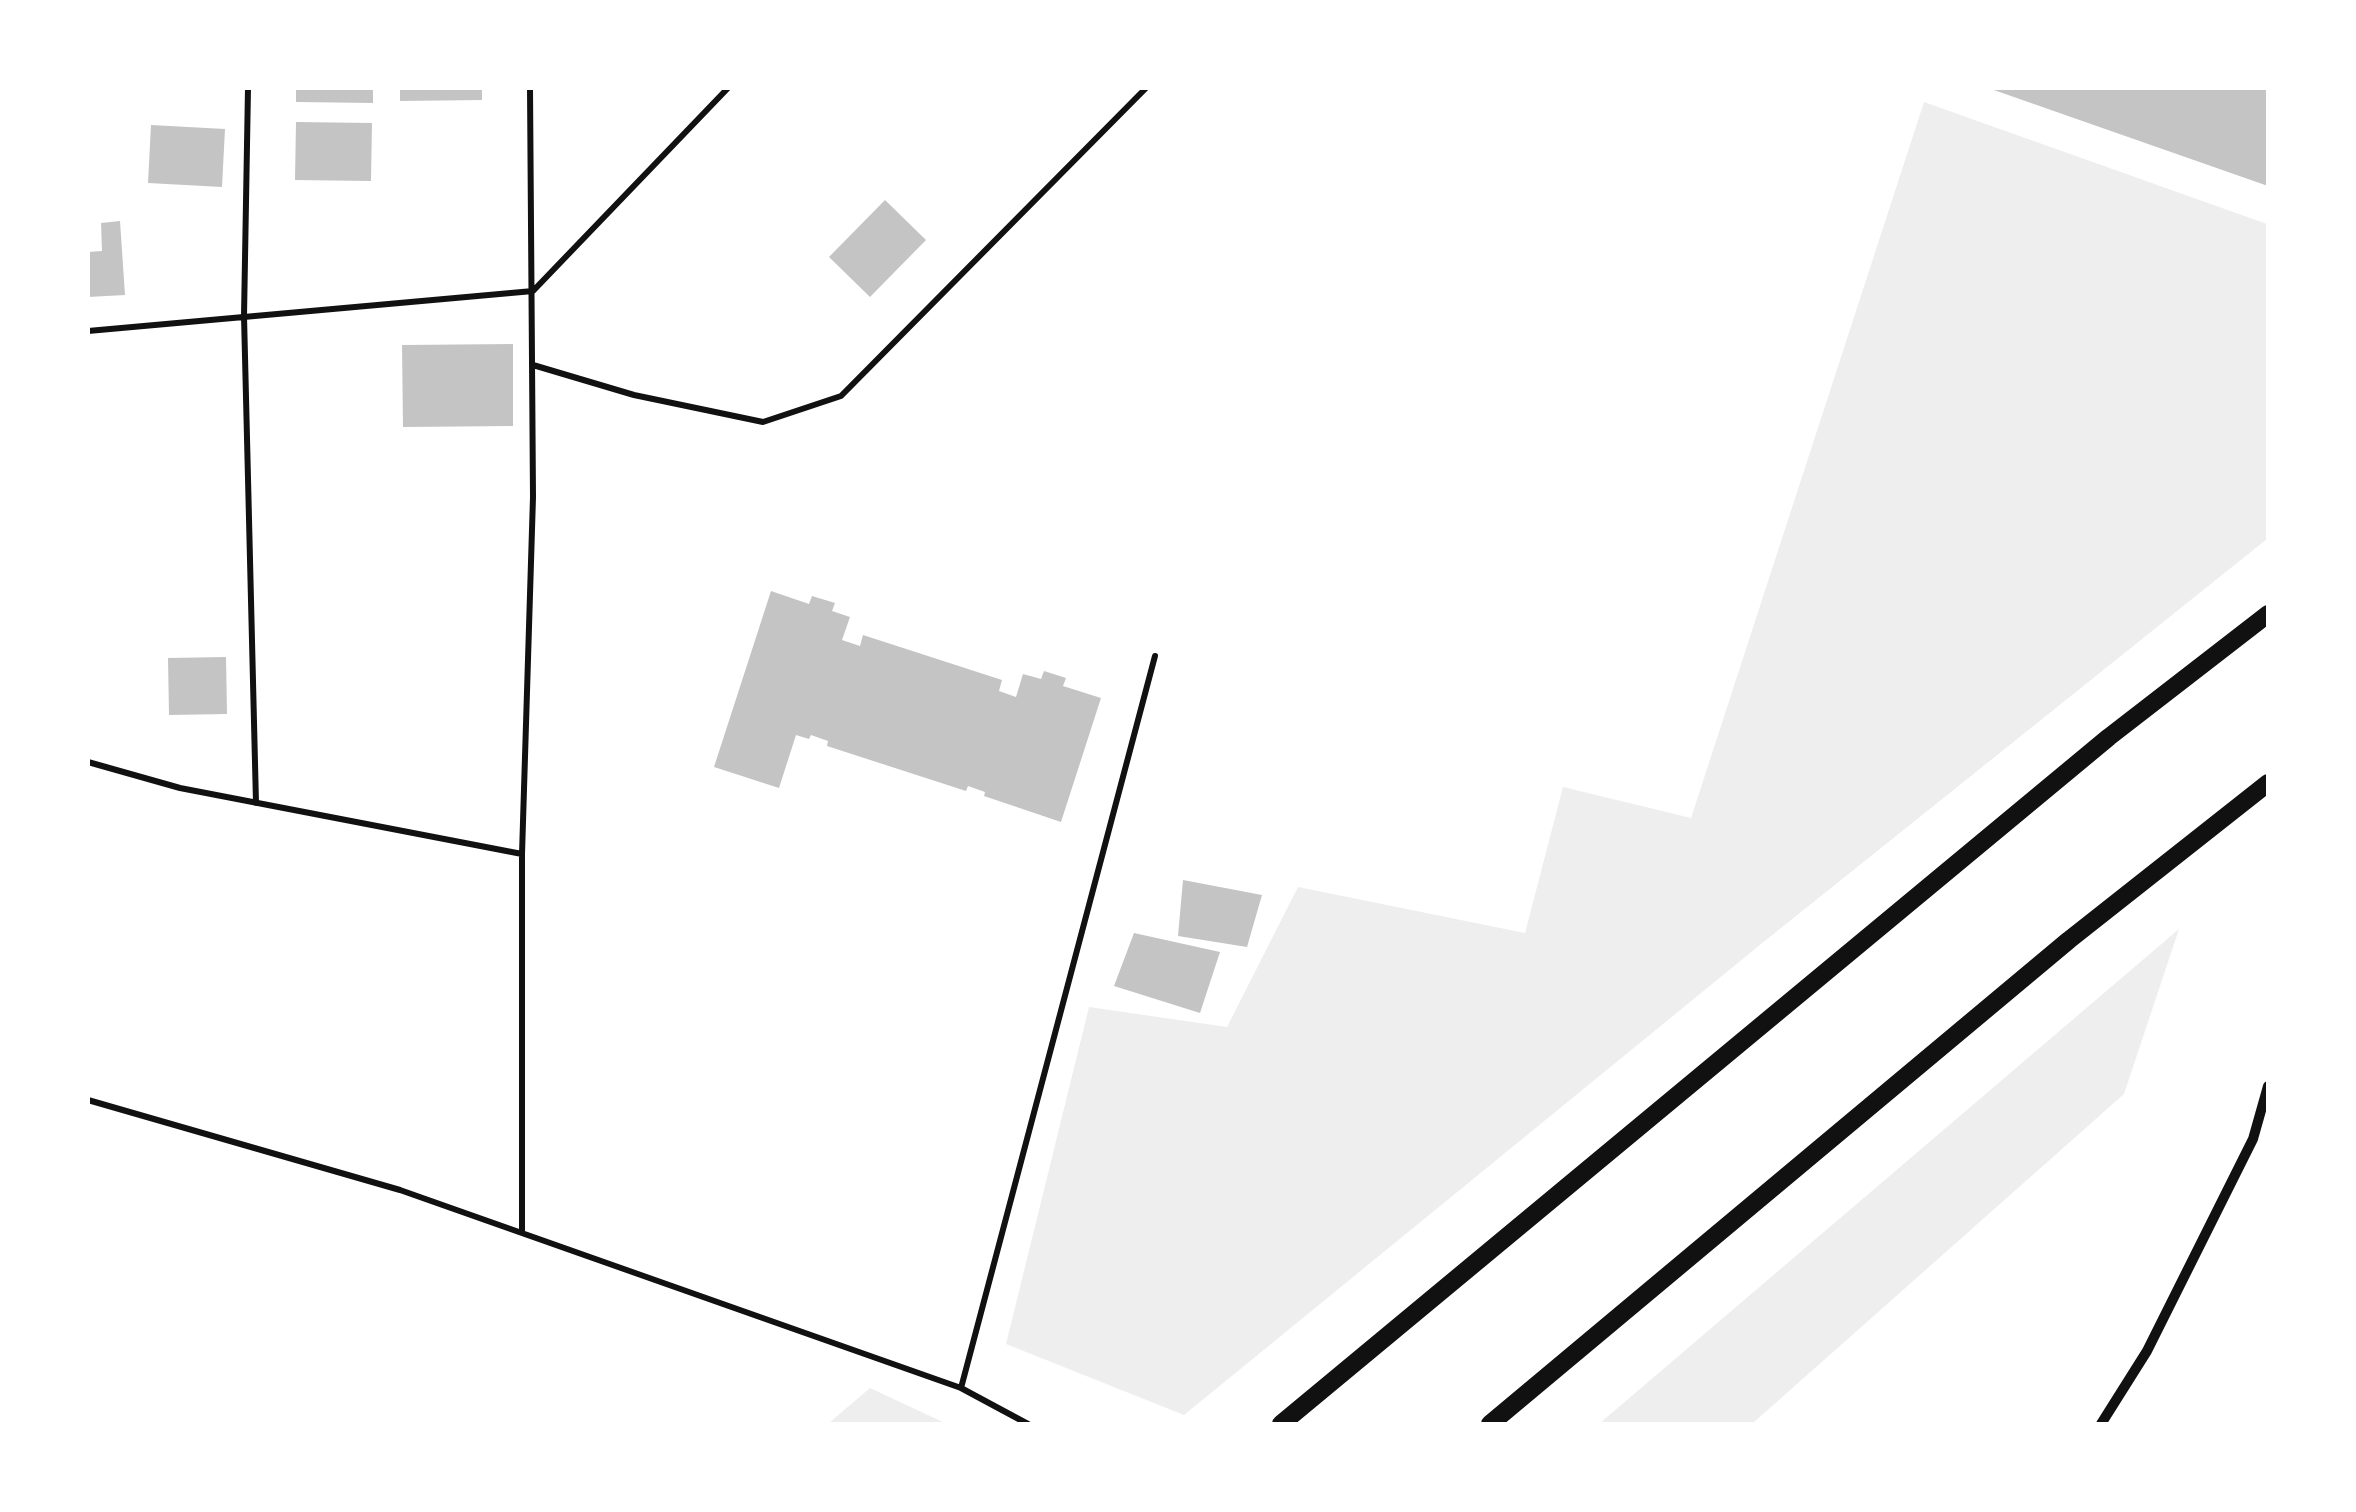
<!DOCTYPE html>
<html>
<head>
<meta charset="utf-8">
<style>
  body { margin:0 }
  #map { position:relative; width:2356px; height:1512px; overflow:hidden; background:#fff; font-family:"Work Sans",sans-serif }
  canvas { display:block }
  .frame { position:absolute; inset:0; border:90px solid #fff; pointer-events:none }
</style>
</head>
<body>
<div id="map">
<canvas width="2356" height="1512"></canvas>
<div class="frame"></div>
</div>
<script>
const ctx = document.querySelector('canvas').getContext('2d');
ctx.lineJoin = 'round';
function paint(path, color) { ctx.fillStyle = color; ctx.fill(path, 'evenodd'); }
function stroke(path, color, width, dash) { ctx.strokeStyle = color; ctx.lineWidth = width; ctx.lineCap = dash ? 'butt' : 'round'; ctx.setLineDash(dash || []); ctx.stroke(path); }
const green = new Path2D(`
  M1924 102 2267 224V539L1766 940 1184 1415 1006 1344 1089 1007 1227 1027 1298 887 1525 933 1563 787 1691 818Z
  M2179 929 2124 1094 1753 1423H1600Z
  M870 1388 945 1423H829Z`);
const building = new Path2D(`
  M296 88H373V103L296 102Z
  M400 88H482V100L400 101Z
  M1991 88H2268V186L1991 89Z
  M296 122 372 123 371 181 295 180Z
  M151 125 225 129 222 187 148 183Z
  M885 200 926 240 870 297 829 257Z
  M120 221 125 295 88 297V252L102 251 101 223Z
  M513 344V426L403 427 402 345Z
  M771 591 809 604 812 596 835 603 832 611 850 617 842 640 860 646 863 635 1002 680 999 691 1016 697 1023 674 1041 679 1044 671 1066 678 1063 686 1101 698 1061 822 984 796 985 792 968 786 966 791 827 746 828 741 811 735 809 739 796 735 779 788 714 767Z
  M226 657 227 714 169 715 168 658Z
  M1183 880 1262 895 1247 947 1178 936Z
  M1134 933 1220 952 1200 1013 1114 986Z`);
const minor = new Path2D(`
  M248 88 244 316 256 803
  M88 331 533 291 728 88
  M533 365 634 395 763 422 841 396 1146 88
  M88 762 180 788 522 854
  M88 1100 400 1190 961 1388 1028 1424
  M522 1233V854L533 497 530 88
  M961 1388 1155 656`);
const tertiary = new Path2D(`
  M2101 1424 2147 1351 2253 1139 2268 1086`);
const motorway = new Path2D(`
  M1281 1424 2109 737 2268 614
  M1490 1424 2069 940 2268 783`);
paint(green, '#eee');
paint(building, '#c4c4c4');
stroke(minor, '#111', 6);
stroke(tertiary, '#111', 10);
stroke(motorway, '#111', 18);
</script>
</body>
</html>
